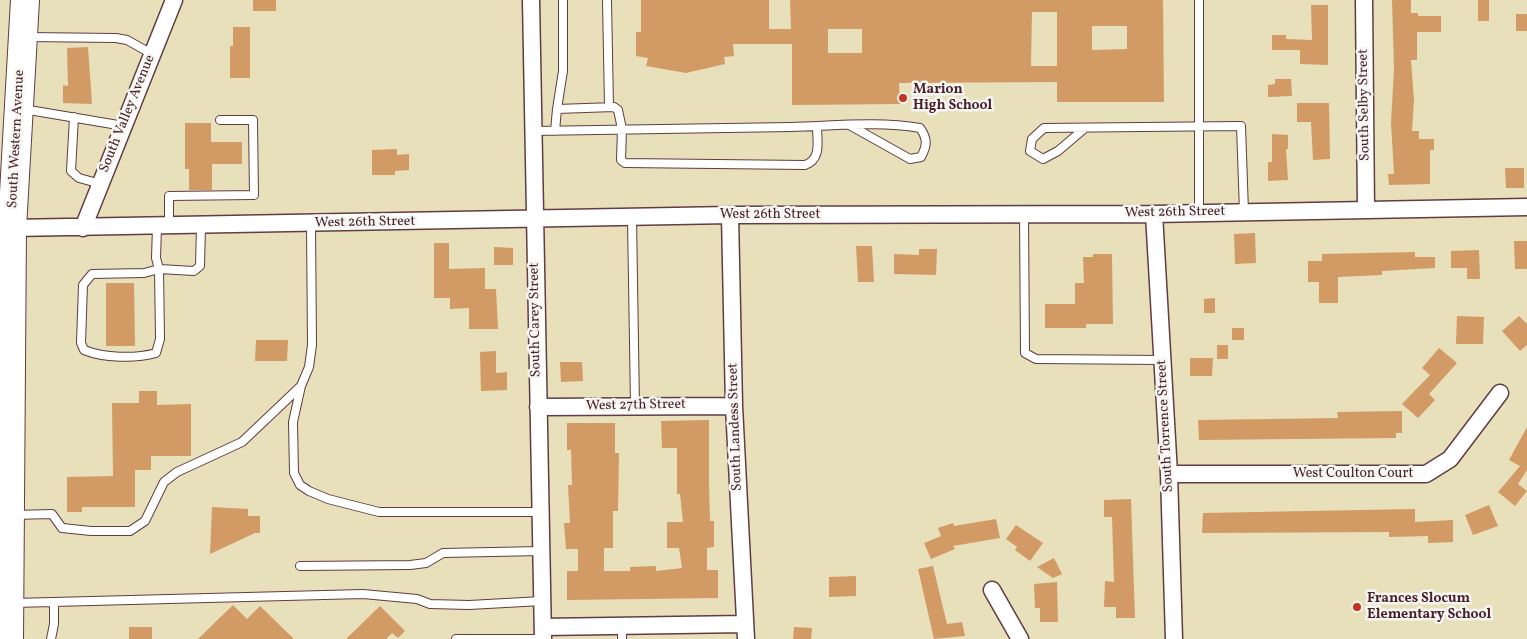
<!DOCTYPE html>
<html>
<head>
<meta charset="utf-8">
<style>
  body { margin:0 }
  canvas { display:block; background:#e8dfbb }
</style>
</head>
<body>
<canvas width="1527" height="639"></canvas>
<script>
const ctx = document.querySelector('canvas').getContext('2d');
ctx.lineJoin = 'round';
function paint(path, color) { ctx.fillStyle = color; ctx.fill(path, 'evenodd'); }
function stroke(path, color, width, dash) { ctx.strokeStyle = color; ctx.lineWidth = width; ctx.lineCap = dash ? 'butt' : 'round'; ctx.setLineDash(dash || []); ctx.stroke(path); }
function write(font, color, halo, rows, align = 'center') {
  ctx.font = font + ' Vollkorn,serif'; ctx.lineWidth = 5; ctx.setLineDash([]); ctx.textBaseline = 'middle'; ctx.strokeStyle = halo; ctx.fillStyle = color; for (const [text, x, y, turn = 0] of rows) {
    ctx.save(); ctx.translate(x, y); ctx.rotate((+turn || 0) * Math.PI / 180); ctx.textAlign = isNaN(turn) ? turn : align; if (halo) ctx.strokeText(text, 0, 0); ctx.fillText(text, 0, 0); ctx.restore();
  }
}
const building = new Path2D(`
  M253 0H276V11H253Z
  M641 0H769V29H791L790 0H1163L1164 102H1057V82L899 83 900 104 792 105V44H733L734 56 724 57 725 64 686 73 646 66 648 58 636 56V32H641ZM1032 12H1057V66H1031ZM1092 26H1127V49L1092 50ZM828 29H862V53H828Z
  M1392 0H1411V13H1418V16H1441V32H1417V60H1411L1414 100 1412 131H1419V139H1434V150H1430V184L1389 185 1388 174H1394L1391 123 1394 69Z
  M1478 0H1489V21H1478Z
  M1311 5H1328V65L1300 64V50H1272V35H1286V39L1312 40Z
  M1516 14H1527V31H1516Z
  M233 27H250V78H230V46H233Z
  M88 47 92 104 63 103V85L68 86 67 48Z
  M1275 79H1291L1292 96 1268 97V85L1275 84Z
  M1297 103H1329L1330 159 1313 160 1311 122H1297Z
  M185 123H211V142H242V164H212V190H189V169H185Z
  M1272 134 1288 135V149H1286L1288 180 1268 181V162H1272Z
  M397 149V155L409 154V170L395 171V175H372V150Z
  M1505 168H1524V188H1506Z
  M1255 233 1256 263 1235 264 1234 234Z
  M1514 241H1527V269H1515Z
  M434 243H449V269L485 268V289H496L498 329H469V308L450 309V298H434Z
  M856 246H872L874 282H858Z
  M494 247 513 248V265H494Z
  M919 249H937L936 275 894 274V254L919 255Z
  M1479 250 1480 279H1467V268H1451V251Z
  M1415 252V257H1435V268L1382 271V275L1338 277V303H1319V282H1308V261H1322V254Z
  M1093 254H1112L1113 324H1086V328H1045V304H1075V283H1084L1083 257H1093Z
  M106 283H134L135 346H106Z
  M1215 298V313H1204V299Z
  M1457 316 1484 317 1483 344H1456Z
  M1519 316 1527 324V345L1520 351 1502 331Z
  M1232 328H1244V340H1232Z
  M256 340H288L287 361H255Z
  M1217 345H1228V359H1217Z
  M1439 348 1457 363 1429 394 1435 400 1418 418 1402 404 1430 375 1422 368Z
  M496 351V373L507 372V390L481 391 480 352Z
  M1190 358H1213L1212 376H1190Z
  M560 362H582L583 381 561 382Z
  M139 391H157V405L191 404V456H151V470H135V507H82V512H67V477L113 476 112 403H139Z
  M1402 411V433H1396V438L1199 440 1198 420 1338 418 1337 412Z
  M709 420V484L710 521H714V547L707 548V570H718V598L567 600V571H578V549H566L564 523H570L568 485H572L571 450H567V423H615V453H619L618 511H613V548H604V571H630V567L656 566V571L682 568 679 548H667V522H683L680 494H677V448H662L661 421Z
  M1527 427V470L1518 484 1527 491 1515 506 1498 492 1520 466 1509 460Z
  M1131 499 1135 618H1116V607H1104L1105 581 1114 582 1112 517H1104V500Z
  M1489 505 1498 526 1473 535 1465 515Z
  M212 507 248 509V516H260V533H255L210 554Z
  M1415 509V522L1453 520V542L1428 543V536L1389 537V532L1202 533 1203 513Z
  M996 519 1000 538 953 546 955 549 931 559 924 543 941 536 938 528 953 523 954 526Z
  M1016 525 1043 543 1030 561 1015 550 1017 547 1006 539Z
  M1054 558 1062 574 1053 578 1037 567Z
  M933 566 947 624 962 622 965 636 934 639 918 569Z
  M856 576V596L829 597V577Z
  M1057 582 1058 622H1040V608H1035L1034 584Z
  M233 605 247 619 260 606 294 639H198Z
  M380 606 405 631 398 638 392 633 386 639H346Z
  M129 627H152V639H129Z
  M794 627 812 628 811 639H793Z`);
const lane = new Path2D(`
  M607 0 609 106
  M1199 0V213
  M27 37 116 38 127 40 152 54
  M23 109 124 126
  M557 109 563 71V0
  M74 117 71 171 79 178 101 184
  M1085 128 1058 151 1043 159 1030 151 1032 139 1044 128 1241 126 1244 212
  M533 131C619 129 705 128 791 127 833 126 879 121 920 128 928 139 927 146 921 157L910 159 851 126
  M555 131 557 109 614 107 618 110 622 129 621 160 625 163 805 165C822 159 817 141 817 127
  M1024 214 1025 353 1036 359 1162 360
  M632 218 635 406
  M169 226V196L254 195 253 120H220
  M157 227 156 258 159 269 194 271 200 266 201 226
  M159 269 160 339 156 353C135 359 104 358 84 350L81 343 83 285 92 274 144 273Z
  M301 386 293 422 294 473 300 485 309 491 328 499 379 512H540
  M14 515 52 514 62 528 91 531H130L145 521 164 482 177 472 242 442 301 386 309 367 312 345 311 224
  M300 566 410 565 426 563 443 553 541 551
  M14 603 363 594 417 599 430 604 469 605 542 601
  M622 627V639
  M51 639 54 624V602
  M456 639H543`);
const street = new Path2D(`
  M531 0 543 639
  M1364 0 1366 210
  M1154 214 1169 474 1174 639
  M730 215 734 406 746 639
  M12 228 730 215 1154 214 1527 207
  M83 228 174 0
  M538 407 734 406
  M1169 474H1426L1450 459 1500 393
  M992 590 1020 639
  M543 627 745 624`);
const highway = new Path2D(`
  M9 639 12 228 25 0`);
const markers = [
  [903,98,5,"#c8321e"],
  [1357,607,5,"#c8321e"]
];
const poiNames = [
  ["Marion",913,90],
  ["High School",913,106],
  ["Frances Slocum",1367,599],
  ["Elementary School",1367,615]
];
const streetNames = [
  ["South Selby Street",1365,105,-91],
  ["South Valley Avenue",128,114,-68],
  ["South Western Avenue",17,139,-87],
  ["West 26th Street",1175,213,-1],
  ["West 26th Street",770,215],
  ["West 26th Street",365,223,-1],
  ["South Carey Street",536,320,-91],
  ["West 27th Street",636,406,-1],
  ["South Torrence Street",1166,426,-93],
  ["South Landess Street",736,427,-92],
  ["West Coulton Court",1353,474]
];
paint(building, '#d29b66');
stroke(lane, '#623c41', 10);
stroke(street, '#623c41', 19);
stroke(highway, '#623c41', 30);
stroke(lane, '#fff', 8);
stroke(street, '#fff', 16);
stroke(highway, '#fff', 28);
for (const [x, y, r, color] of markers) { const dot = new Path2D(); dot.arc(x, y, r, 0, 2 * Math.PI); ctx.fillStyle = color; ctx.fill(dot); stroke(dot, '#f6f6f2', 2); }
write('bold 14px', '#4a1f2b', '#f6f6f2', poiNames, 'left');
write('14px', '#4a1f2b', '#f6f6f2', streetNames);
</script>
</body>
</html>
